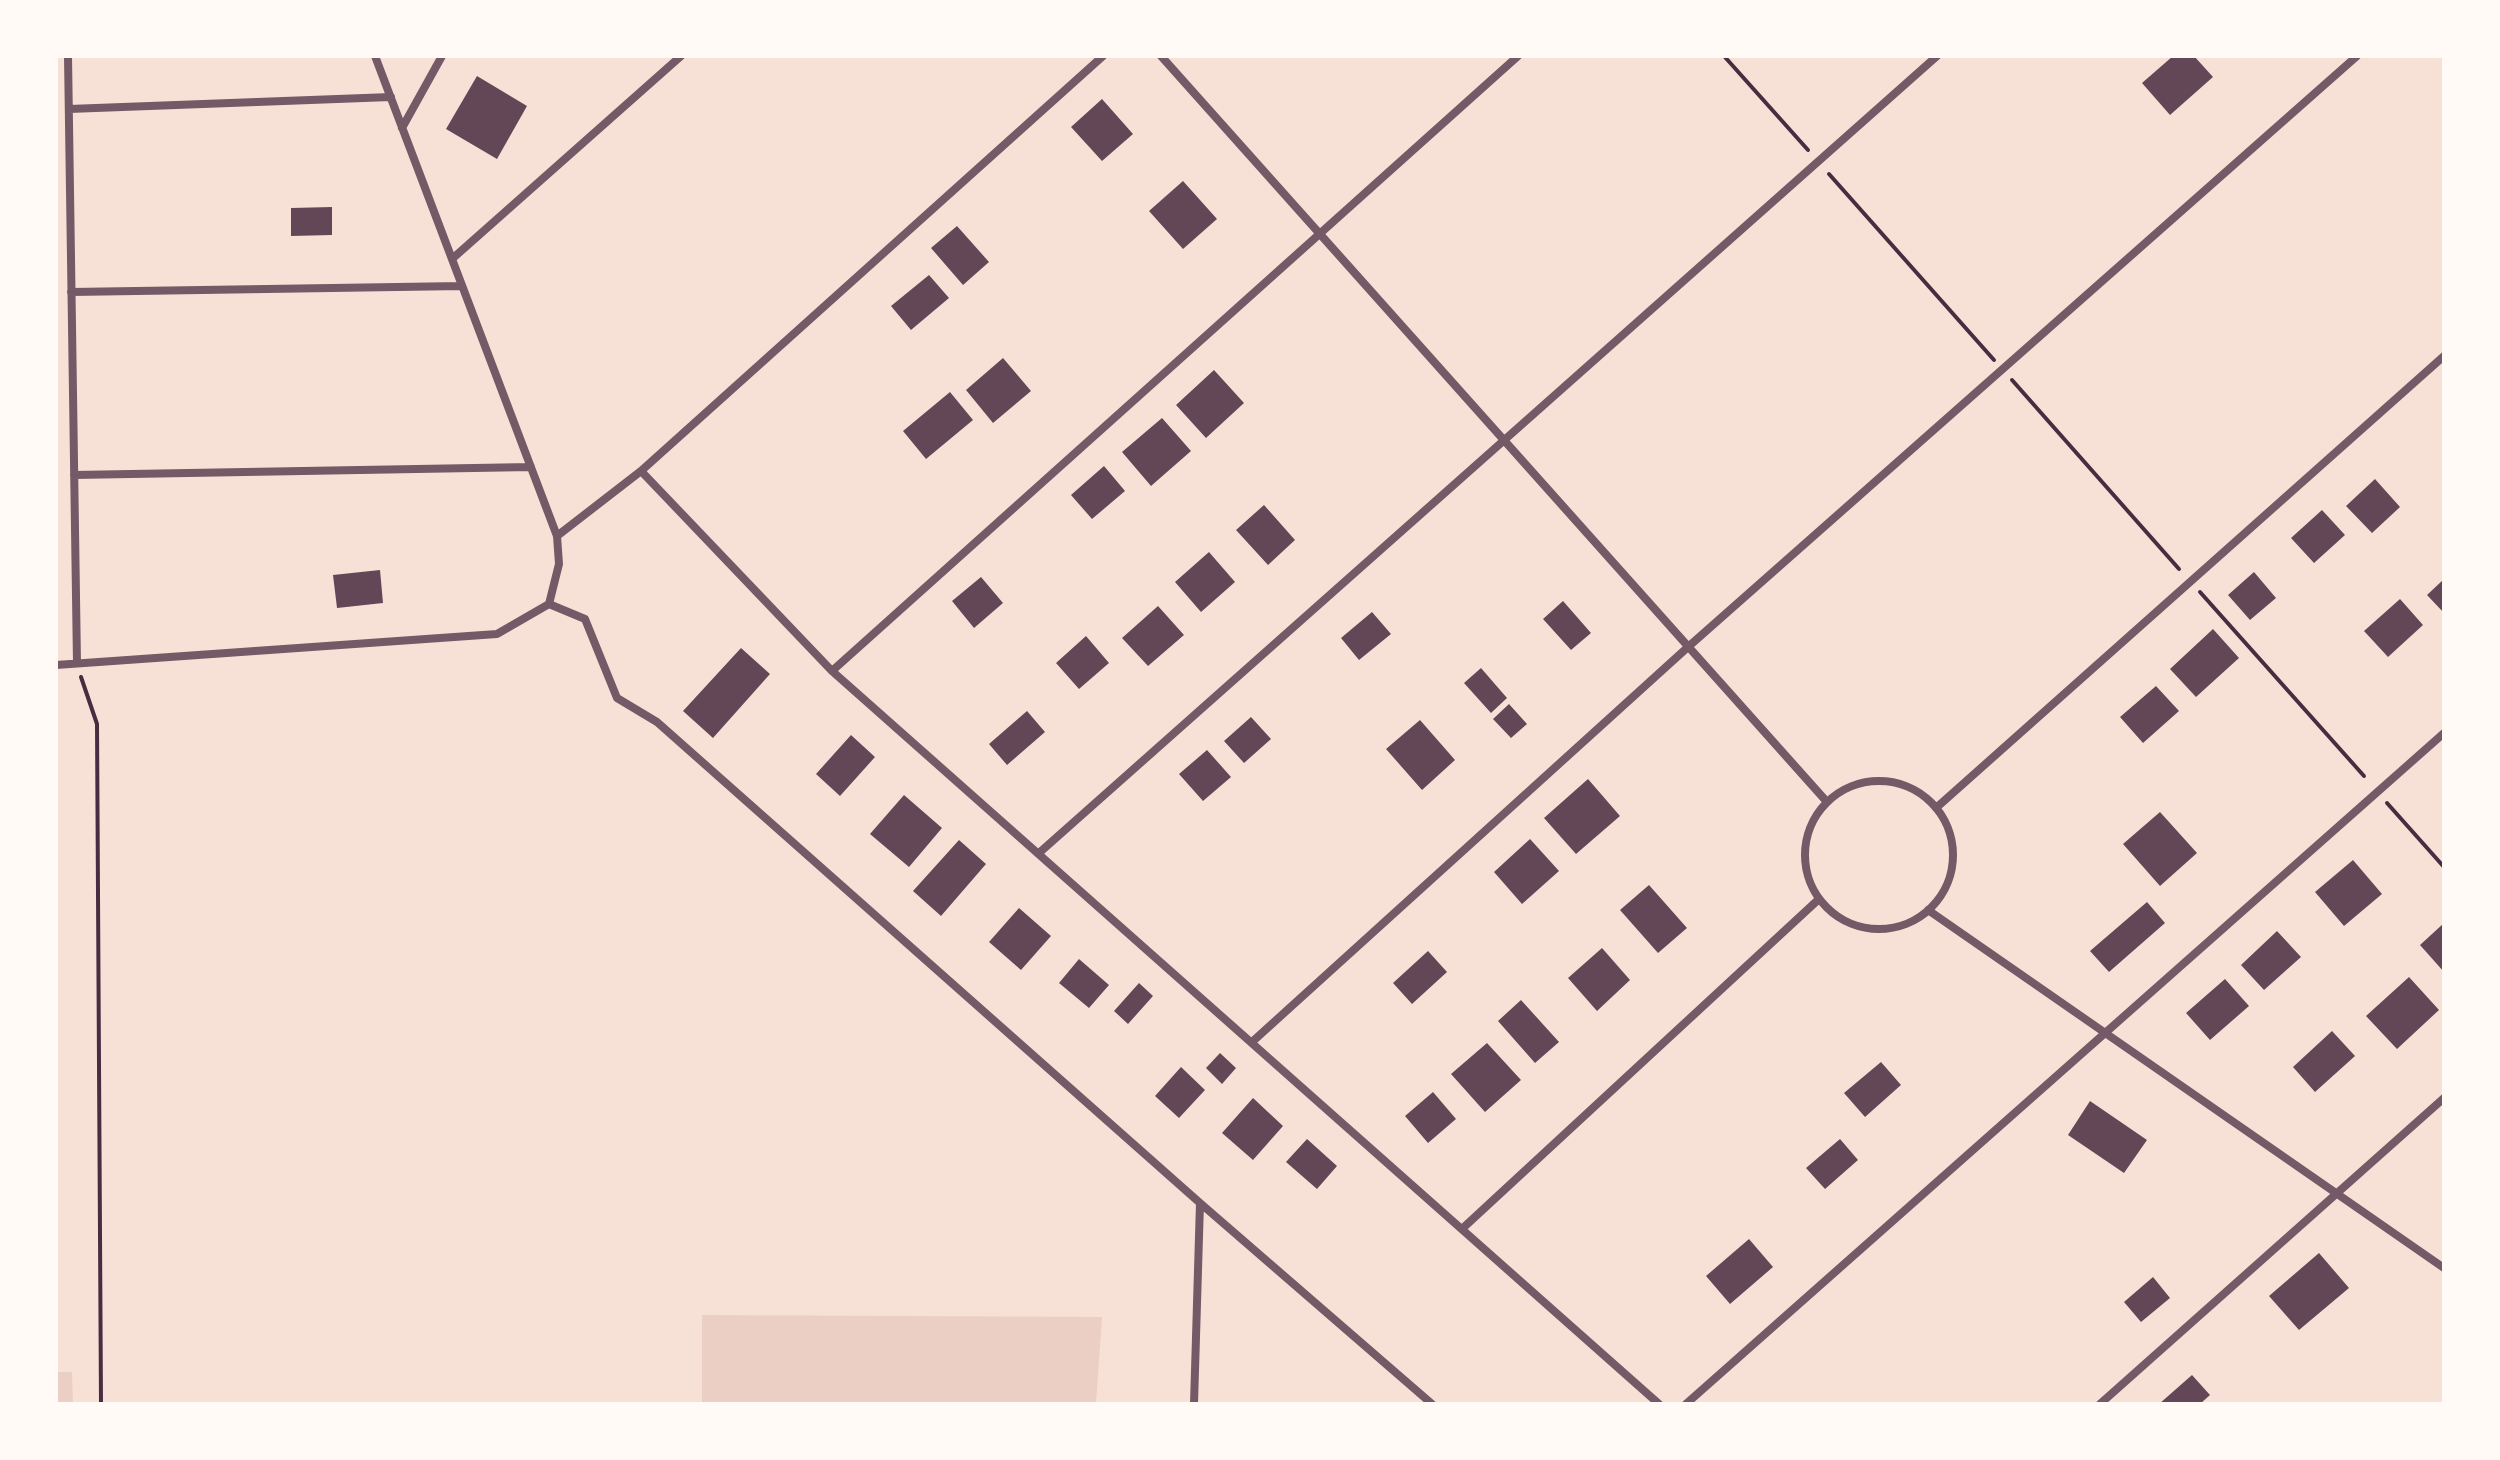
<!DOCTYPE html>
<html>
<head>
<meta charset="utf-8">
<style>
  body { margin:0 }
  #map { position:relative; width:2500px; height:1460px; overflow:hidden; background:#f7e1d7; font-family:Quicksand,sans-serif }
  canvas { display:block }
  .frame { position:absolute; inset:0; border:58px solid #fffaf5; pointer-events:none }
</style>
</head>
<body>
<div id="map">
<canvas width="2500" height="1460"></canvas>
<div class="frame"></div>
</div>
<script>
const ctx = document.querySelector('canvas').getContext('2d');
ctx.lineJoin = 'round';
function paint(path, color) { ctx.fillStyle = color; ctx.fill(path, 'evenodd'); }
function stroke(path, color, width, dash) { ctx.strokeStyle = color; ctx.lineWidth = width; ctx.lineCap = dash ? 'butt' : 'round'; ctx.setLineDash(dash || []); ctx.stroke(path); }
const green = new Path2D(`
  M702 1315 1102 1317 1096 1404H702Z
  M72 1372 73 1404H56V1372Z`);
const building = new Path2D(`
  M2173 56H2194L2213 77 2170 115 2142 83Z
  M477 76 527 106 497 159 446 129Z
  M1102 99 1133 134 1102 161 1071 127Z
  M1183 181 1217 219 1183 249 1149 211Z
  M332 207V235L291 236V208Z
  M957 226 989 262 963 285 931 248Z
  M929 275 949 298 911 330 891 306Z
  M1003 358 1031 391 993 423 966 390Z
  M1214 370 1244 403 1206 438 1176 405Z
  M950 392 973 420 926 459 903 431Z
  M1162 418 1191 451 1151 486 1122 452Z
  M1104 466 1125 491 1092 519 1071 495Z
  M2375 479 2400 507 2372 533 2346 506Z
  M1264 505 1295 540 1268 565 1236 530Z
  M2322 510 2345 535 2314 563 2291 538Z
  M1209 552 1235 582 1201 612 1175 582Z
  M380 570 383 603 337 608 333 575Z
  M2254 572 2276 598 2250 620 2228 595Z
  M981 577 1003 603 974 628 952 601Z
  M2444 579V613L2427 595Z
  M2400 599 2423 625 2388 657 2364 631Z
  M1563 601 1591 633 1571 650 1543 619Z
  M1158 606 1184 635 1148 666 1122 638Z
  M1372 612 1391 634 1359 660 1341 638Z
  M2213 629 2239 658 2196 697 2170 669Z
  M1086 636 1109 663 1079 689 1056 663Z
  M741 648 770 674 713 738 683 711Z
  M1481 668 1507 698 1491 713 1464 683Z
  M2156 686 2179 711 2143 743 2120 717Z
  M1509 704 1527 724 1511 738 1493 719Z
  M1027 711 1045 732 1007 765 989 744Z
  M1251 717 1271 739 1244 763 1224 741Z
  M1420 720 1455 760 1422 790 1386 749Z
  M851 735 875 757 840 796 816 774Z
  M1207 750 1231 777 1203 801 1179 774Z
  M1588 779 1620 816 1576 854 1544 818Z
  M904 795 942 828 909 867 870 834Z
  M2160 812 2197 853 2160 886 2123 844Z
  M1530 839 1559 871 1522 904 1494 872Z
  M959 840 986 864 941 916 913 891Z
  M2353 860 2382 894 2344 926 2315 892Z
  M1649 885 1687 928 1658 953 1620 910Z
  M2147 902 2165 923 2109 972 2090 951Z
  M1019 908 1051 936 1021 970 989 942Z
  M2444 923V972L2420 945Z
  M2277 931 2301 957 2264 990 2241 965Z
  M1602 948 1630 980 1597 1011 1568 978Z
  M1428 951 1447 972 1412 1004 1393 983Z
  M1079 959 1109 985 1089 1008 1059 983Z
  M2409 977 2439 1010 2397 1049 2366 1016Z
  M2225 979 2249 1006 2210 1040 2186 1013Z
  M1139 983 1153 996 1128 1024 1114 1011Z
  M1521 1000 1559 1042 1535 1063 1498 1021Z
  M2332 1031 2355 1056 2315 1092 2293 1067Z
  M1487 1043 1521 1080 1485 1112 1451 1074Z
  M1220 1053 1236 1068 1222 1084 1206 1068Z
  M1881 1062 1901 1085 1865 1117 1844 1093Z
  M1181 1067 1205 1090 1179 1118 1155 1096Z
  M1433 1092 1456 1119 1428 1143 1405 1116Z
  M1253 1098 1283 1126 1253 1160 1222 1133Z
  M2090 1101 2147 1140 2124 1173 2068 1135Z
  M1307 1139 1337 1166 1317 1189 1286 1162Z
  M1840 1139 1858 1160 1825 1189 1806 1168Z
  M1749 1239 1773 1267 1730 1304 1706 1276Z
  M2319 1253 2349 1288 2299 1330 2269 1296Z
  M2153 1277 2170 1298 2141 1322 2124 1302Z
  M2192 1375 2210 1395 2200 1404H2159Z`);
const path = new Path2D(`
  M1724 56 1808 150
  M1829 174 1994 360
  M2012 380 2179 569
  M2200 592 2364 776
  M81 677 97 724 101 1404
  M2387 803 2444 867`);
const minor = new Path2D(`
  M68 56 77 663
  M375 56 557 536 559 564 549 604
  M1161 56 1827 802
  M69 109 391 97
  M402 128 442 56
  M452 259 681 56
  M71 292 462 286
  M641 471 832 671 1659 1404
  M74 475 531 467
  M557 536 641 471 1103 56
  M549 604 585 619 617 698 657 722 1200 1203 1194 1404
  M56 665 497 634 549 604
  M832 671 1518 56
  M1805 855a74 74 0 1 1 148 0a74 74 0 1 1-148 0Z
  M1936 808 2444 356
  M1039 853 1937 56
  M1928 910 2444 1268
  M1252 1042 1688 647 2357 56
  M1200 1203 1432 1404
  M1463 1228 1819 899
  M1686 1404 2444 733
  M2100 1404 2444 1098`);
paint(green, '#ebcfc5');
paint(building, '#644757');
stroke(path, '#4a2c40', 4);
stroke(minor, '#755966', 8);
</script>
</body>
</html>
